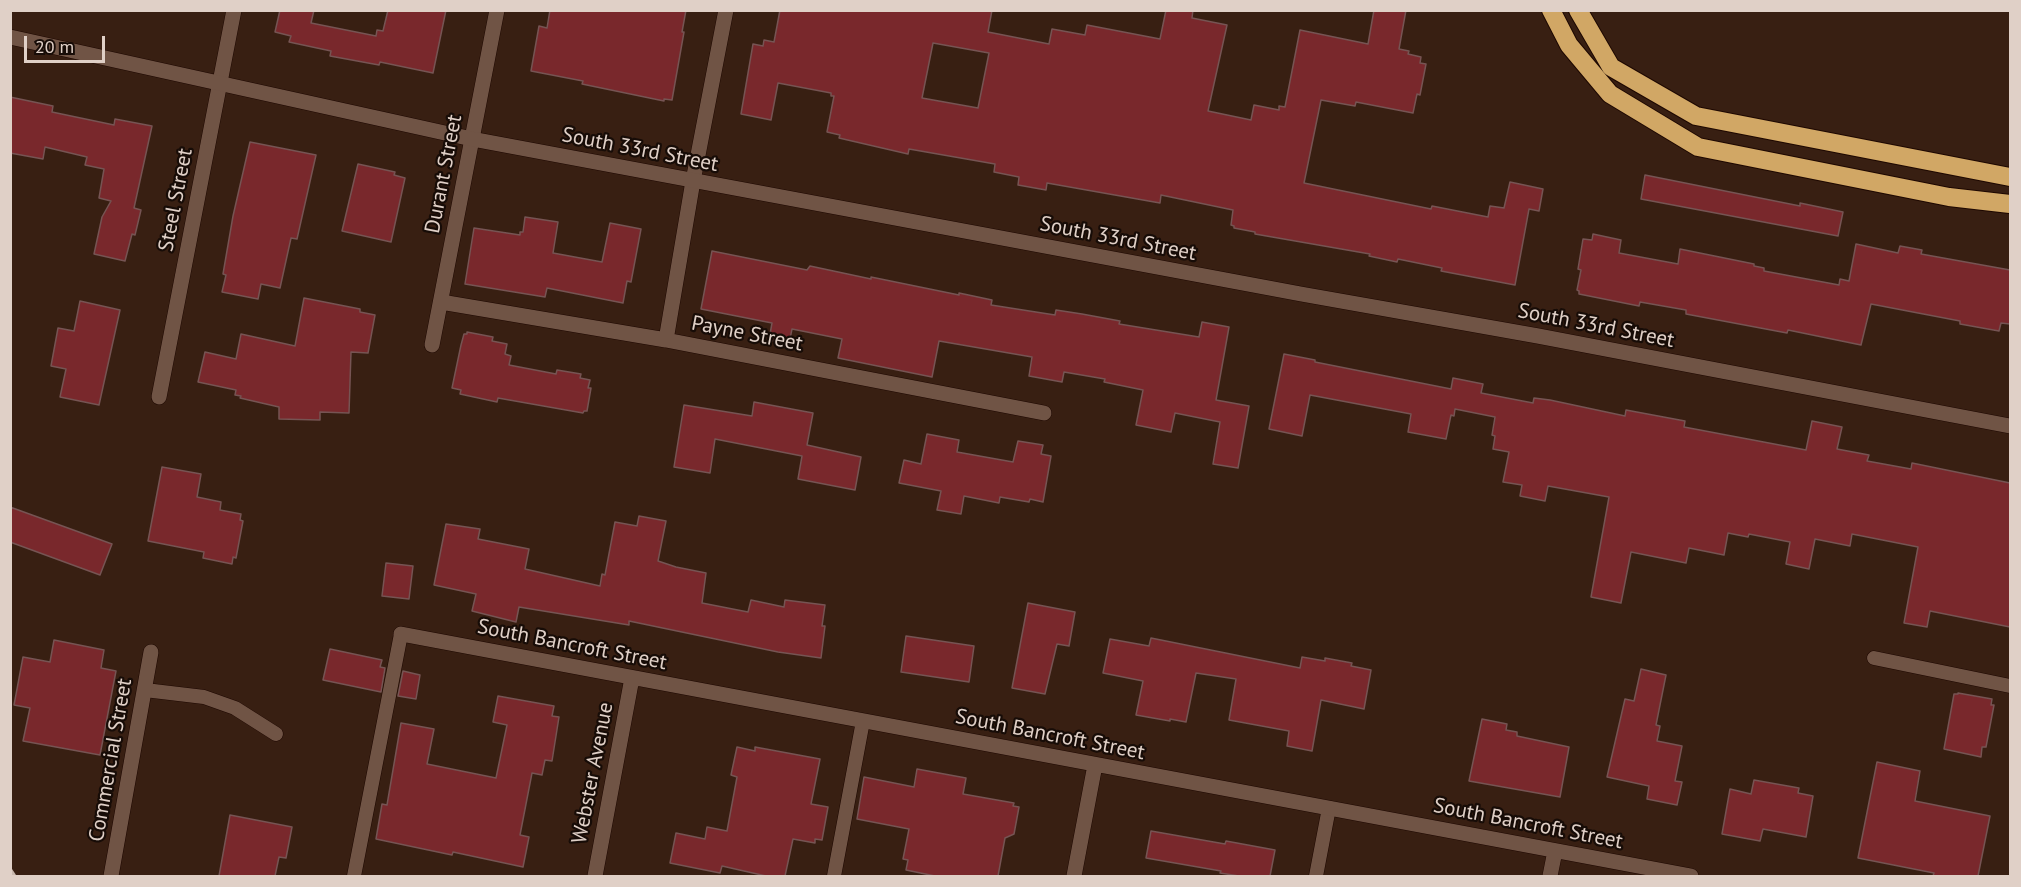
<!DOCTYPE html>
<html>
<head>
<meta charset="utf-8">
<style>
  body { margin:0 }
  #map { position:relative; width:2021px; height:887px; overflow:hidden; background:#381f12; font-family:"PT Sans",sans-serif }
  canvas { display:block }
  .frame { position:absolute; inset:0; border:12px solid #e0d0c7; pointer-events:none }
  .scale { position:absolute; left:24px; top:36px; width:81px; height:27px; box-sizing:border-box; border:3px solid #e0d0c7; border-top:0; padding-left:8px; font-size:18px; line-height:21px; white-space:nowrap; color:#e0d0c7; -webkit-text-stroke:4px #170c07; paint-order:stroke }
</style>
</head>
<body>
<div id="map">
<canvas width="2021" height="887"></canvas>
<div class="frame"></div>
<div class="scale">20 m</div>
</div>
<script>
const ctx = document.querySelector('canvas').getContext('2d');
ctx.lineJoin = 'round';
function paint(path, color) { ctx.fillStyle = color; ctx.fill(path, 'evenodd'); }
function stroke(path, color, width, dash) { ctx.strokeStyle = color; ctx.lineWidth = width; ctx.lineCap = dash ? 'butt' : 'round'; ctx.setLineDash(dash || []); ctx.stroke(path); }
function write(font, color, halo, rows, align = 'center') {
  ctx.font = font + ' "PT Sans",sans-serif'; ctx.lineWidth = 4.5; ctx.setLineDash([]); ctx.textBaseline = 'middle'; ctx.strokeStyle = halo; ctx.fillStyle = color; for (const [text, x, y, turn = 0] of rows) {
    ctx.save(); ctx.translate(x, y); ctx.rotate((+turn || 0) * Math.PI / 180); ctx.textAlign = isNaN(turn) ? turn : align; if (halo) ctx.strokeText(text, 0, 0); ctx.fillText(text, 0, 0); ctx.restore();
  }
}
const building = new Path2D(`
  M280 10H314L311 23 376 36 377 30 383 31 388 10H446L433 73 380 62 379 65 330 56 331 51 289 42 291 36 275 32Z
  M550 10H686L682 32H684L672 100 664 99V101L582 84 583 81 531 71 539 26 547 28Z
  M780 10H992L988 32 1049 44 1052 29 1085 35 1087 25 1160 39 1166 10H1193L1192 18 1227 25 1208 111 1251 120 1254 105 1279 110V106L1285 107 1300 30 1368 44 1374 10H1406L1399 49 1409 51 1408 54 1421 57 1420 63 1426 64 1420 95 1417 94 1413 113 1356 102 1355 106 1321 100 1304 183 1431 209 1432 206 1488 217 1490 206 1504 208 1510 182 1543 189 1539 211 1529 209 1515 285 1441 271 1442 268 1398 259 1397 262 1369 256 1370 254 1255 234V232L1234 228V226L1231 225 1233 210 1161 195 1160 203 1047 183 1046 190 1018 185 1019 177 994 172 995 164 909 149 908 154 839 138 840 135 827 132 834 96H831V93L778 83 771 120 741 114 753 44 763 46 764 40 774 42ZM933 43 989 53 978 108 922 98Z
  M10 97 53 106 52 112 114 125 115 119 152 126 134 208 141 210 135 235 132 234 125 261 94 254 102 217 111 201 99 198 104 169 85 165 87 157 45 147 43 159 10 153Z
  M250 142 316 155 297 239 291 238 280 288 261 284 258 299 222 292 226 275 223 274 233 216Z
  M358 164 395 172 394 175 405 178 391 242 342 231Z
  M1645 175 1800 206V203L1843 212 1838 236 1641 199Z
  M525 217 558 222 553 253 602 262 610 223 641 229 631 282 627 281 623 303 547 288 545 297 465 284 474 228 520 235V232H523Z
  M1593 234 1621 240 1619 253 1678 264 1680 249 1754 264V266L1764 268V271L1839 285 1840 279 1849 281 1856 244 1898 253 1900 246 1922 250 1921 254 2010 270V324L2001 323 1999 331 1960 324V321L1871 304 1861 345 1788 330 1787 333 1686 314V310L1640 302 1639 306 1579 294V291L1577 290 1581 270 1578 269 1583 239 1592 240Z
  M712 251 807 270 810 266 871 279V277L959 295V293L992 300 991 305 1055 315 1056 310 1082 314 1120 321 1119 324 1199 337 1202 322 1229 327 1216 400 1249 406 1238 468 1213 464 1220 422 1175 413 1171 432 1136 425 1143 390 1104 382 1105 379 1064 372 1062 382 1029 376 1032 357 939 341 932 377 838 358 842 339 792 329 789 344 769 340 772 323 701 309Z
  M304 298 360 309V312L375 315 368 353 351 352 349 413 320 412V420L279 419V407L240 398 241 396 235 395 236 390 198 382 205 352 236 359 241 334 295 346Z
  M80 301 120 310 99 405 60 397 66 369 51 366 58 328 74 331Z
  M467 332 493 337 492 341 507 344 505 354 511 356 509 365 556 374 557 370 581 374 580 378 590 380 588 388H591L587 411H584L583 413 498 398 497 402 460 394 461 390 452 388 461 345 464 334H467Z
  M1284 354 1315 360V362L1451 389 1453 378 1483 384 1481 393 1533 403 1534 398 1550 400 1625 416 1626 410 1685 421 1684 427 1806 450 1812 421 1842 427 1837 449 1869 455 1867 461 1911 469 1912 463 2010 483V627L1930 611 1927 627 1904 623 1918 547 1852 534 1850 546 1815 539 1809 569 1786 564 1790 542 1749 534 1748 537 1728 533 1724 555 1689 548 1686 563 1631 552 1621 603 1591 597 1609 497 1548 486 1545 501 1520 496 1522 485 1503 482 1509 452 1493 449 1495 436 1492 435 1495 417 1455 409 1454 416 1451 415 1446 439 1408 432 1411 414 1310 395 1302 436 1269 429Z
  M754 402 813 413 807 445 861 457 855 490 798 479 802 456 715 439 710 473 674 467 684 405 752 416Z
  M927 434 959 440 957 452 1013 462 1018 441 1043 445 1041 454 1051 456 1043 502 1030 499 1029 502 1000 497 999 503 964 496 961 514 937 510 941 491 899 483 904 460 921 464Z
  M162 467 201 474 197 497 221 502 220 510 241 514 240 520 243 521 236 558 233 557 232 564 203 558 204 552 148 541Z
  M10 507 112 544 100 575 10 542Z
  M639 516 666 521 658 561 676 567 706 573 702 603 748 612 751 600 784 607 785 600 825 605 822 626H825L821 658 778 652 629 621V625L519 607 516 622 472 611 476 594 434 585 446 524 480 529 478 539 529 549 525 569 600 586 602 574 605 575 615 522 637 526Z
  M386 563 413 566 409 599 382 596Z
  M1028 603 1075 612 1069 646 1057 644 1045 694 1012 688Z
  M906 636 974 646 969 682 901 672Z
  M1151 638 1300 668 1302 657 1325 661V658L1352 663 1351 666 1371 670 1364 709 1321 700 1312 751 1287 746 1289 731 1229 720 1236 679 1196 673 1186 722 1170 719V721L1136 715 1143 681 1103 673 1110 639 1149 646Z
  M54 640 104 650 101 668 116 671 100 755 23 741 30 708 14 705 23 657 50 662Z
  M330 649 382 660 380 667 385 668 381 692 323 680Z
  M1641 669 1666 675 1656 725 1660 726 1657 741 1682 746 1675 781 1682 782 1677 805 1647 799 1649 786 1607 777 1625 699 1634 701Z
  M403 671 420 675 416 699 398 696Z
  M1958 693 1992 699 1991 705H1994L1986 747H1982L1981 757 1944 749 1954 694H1958Z
  M498 696 554 706 552 716 559 717 552 761 545 760 542 775 532 773 520 835 529 837 523 867 453 852 452 855 376 839 382 804 387 805 401 723 434 729 427 764 496 778 507 725 493 722Z
  M1482 719 1507 724 1506 730 1517 732V736L1569 747 1560 797 1469 781Z
  M737 747 755 751V747L820 759 811 804 828 807 822 840 815 839V843L793 839 785 876H766L722 866 720 873 670 863 676 833 705 839 707 827 727 831 737 777 731 775Z
  M1877 762 1920 771 1915 801 1990 816 1978 876H1933L1934 873 1858 858Z
  M917 769 966 778 963 794 1014 803 1013 806 1019 807 1014 834 1005 838 998 876H935L906 870 908 860 903 859 909 829 857 819 864 777 914 787Z
  M1754 780 1799 788 1798 793 1813 796 1806 837 1763 829 1760 841 1722 834 1730 789 1751 794Z
  M230 815 292 827 286 858 279 857 275 876H219Z
  M1151 831 1225 844 1226 841 1275 850 1270 876H1239L1220 873 1221 871 1146 858Z`);
const service = new Path2D(`
  M1874 658 2010 686
  M145 690 204 697 235 708 276 734
  M354 876 401 634
  M834 876 863 721
  M1316 876 1329 808`);
const minor = new Path2D(`
  M441 302 666 340 1044 413
  M666 340 693 181 726 10
  M432 345 497 10
  M159 397 234 10
  M401 634 1691 876
  M111 876 151 652
  M595 876 632 678
  M1074 876 1095 765
  M1550 876 1555 851`);
const tertiary = new Path2D(`
  M10 37 472 139 1301 294 1538 336 2010 426`);
const motorway = new Path2D(`
  M1551 10 1569 45 1610 94 1698 147 1949 197 2010 204
  M1578 10 1611 67 1696 116 2010 177`);
const rail = new Path2D(`
  M10 870 14 876`);
const streetNames = [
  ["South 33rd Street",640,150,11],
  ["Durant Street",444,174,-79],
  ["Steel Street",176,200,-79],
  ["South 33rd Street",1118,239,11],
  ["South 33rd Street",1596,326,11],
  ["Payne Street",747,334,11],
  ["South Bancroft Street",572,645,11],
  ["South Bancroft Street",1050,735,11],
  ["Commercial Street",111,760,-80],
  ["Webster Avenue",593,773,-79],
  ["South Bancroft Street",1528,824,11]
];
paint(building, '#79282c');
stroke(building, '#765453', 1.5);
stroke(service, '#1e0800', 15);
stroke(minor, '#1e0800', 16);
stroke(tertiary, '#1e0800', 16);
stroke(motorway, '#1e0800', 20);
stroke(service, '#705445', 14);
stroke(minor, '#705445', 15);
stroke(tertiary, '#705445', 15);
stroke(motorway, '#d1a765', 18);
stroke(rail, '#cab9af', 4.5, [8, 8]);
write('21px', '#e0d0c7', '#170c07', streetNames);
</script>
</body>
</html>
